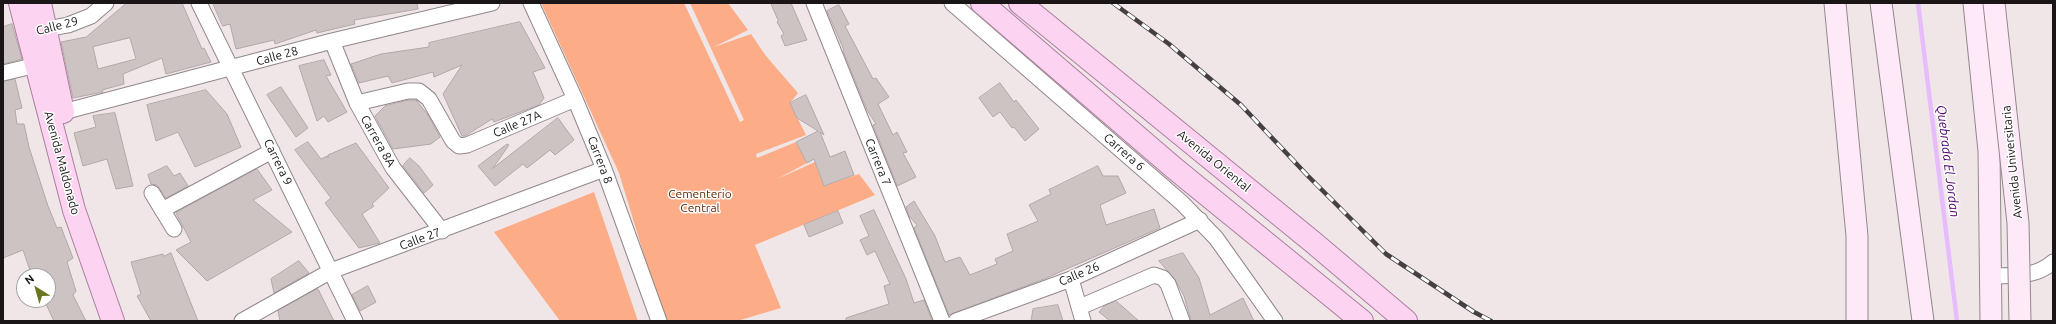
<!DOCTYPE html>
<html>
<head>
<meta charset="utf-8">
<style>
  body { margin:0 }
  #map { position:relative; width:2056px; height:324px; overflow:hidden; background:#f0e6e8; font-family:Ubuntu,sans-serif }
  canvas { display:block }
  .frame { position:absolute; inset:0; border:4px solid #1a1617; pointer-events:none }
  .north { position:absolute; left:16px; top:268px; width:40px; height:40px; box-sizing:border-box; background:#fff; border:1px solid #a3a2a2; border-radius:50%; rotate:323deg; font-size:11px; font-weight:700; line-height:16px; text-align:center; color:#1a1617 }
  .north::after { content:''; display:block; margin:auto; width:14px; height:18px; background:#6b7621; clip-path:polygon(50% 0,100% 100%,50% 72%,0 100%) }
</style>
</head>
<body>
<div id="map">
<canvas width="2056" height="324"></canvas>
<div class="frame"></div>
<div class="north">N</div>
</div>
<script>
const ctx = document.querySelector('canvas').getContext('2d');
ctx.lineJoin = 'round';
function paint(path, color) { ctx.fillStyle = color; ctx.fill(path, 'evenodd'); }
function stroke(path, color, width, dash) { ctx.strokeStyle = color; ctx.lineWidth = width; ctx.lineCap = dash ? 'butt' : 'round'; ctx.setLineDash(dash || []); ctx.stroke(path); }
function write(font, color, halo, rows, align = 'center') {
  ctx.font = font + ' Ubuntu,sans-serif'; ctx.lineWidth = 3; ctx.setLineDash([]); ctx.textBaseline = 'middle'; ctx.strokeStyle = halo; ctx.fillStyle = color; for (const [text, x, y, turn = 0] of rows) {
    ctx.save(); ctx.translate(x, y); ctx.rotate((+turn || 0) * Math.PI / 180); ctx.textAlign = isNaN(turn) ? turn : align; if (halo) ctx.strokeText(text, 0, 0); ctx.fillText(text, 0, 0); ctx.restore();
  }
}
const green = new Path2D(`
  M541 3H684L740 122 744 120 690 3H728L748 30 714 47 751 34 766 56 798 93 790 103 806 135 756 154 757 158 796 142 807 163 777 179 815 162 824 186 859 174 875 195 755 245 781 308 737 321H664L619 173Z
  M594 192 638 321H560L494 232Z`);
const stream = new Path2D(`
  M1918 3 1957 321`);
const building = new Path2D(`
  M127 3H182L202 49 204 48 211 62 166 74 162 58 123 74 124 84 102 90 103 92 73 98 61 42 86 37ZM130 38 136 59 98 69 93 47Z
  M213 3H417L418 9 354 20 355 24 317 33 316 30 275 44 274 40 236 49 230 24 223 26Z
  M771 3H791L807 40 785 46 781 36 784 34 777 22 778 21Z
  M839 5 849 24 845 26 873 79 876 78 889 97 878 104 893 135 897 132 907 152 903 153 916 177 897 186 873 125 876 124 867 110 843 51 844 50 827 11Z
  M520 22 545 68 533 72 544 98 539 105 494 122 492 119 465 136H462L443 94 462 65 434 77 433 72 392 83 388 76 359 83 351 64 381 54 429 47V43Z
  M12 24 22 59 3 64V27Z
  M324 60 331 75 326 76 347 112 328 122 324 116 317 121 299 66Z
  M15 79 22 108 15 110 17 124H24L29 147 48 206 57 228 61 227 73 258 67 262 76 291 73 295 86 321H54L44 300H48V276H32L23 250 3 258V82Z
  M1000 83 1014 102 1016 100 1039 129 1025 141 1014 127 1012 128 1000 112 993 117 979 98Z
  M281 87 308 128 296 137 267 95Z
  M206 90 227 114 241 147 195 167 178 132 156 141 147 105Z
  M806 95 824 135 820 132 830 157 845 151 854 175 824 186 814 159 807 163 796 142 818 131 797 118 790 103Z
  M409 100H416L428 115 440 137 431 144 393 149 375 116 385 106Z
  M115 113 133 186 116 189 107 159 83 166 74 133 96 127 93 116Z
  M558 118 574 140 555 155 550 150 527 168 523 164 495 186 478 166 507 144 509 145 493 168Z
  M308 142 321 159 327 156 328 158V155L356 143 389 188 372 204 374 206 362 214 380 243 359 248 325 203 331 198 295 150Z
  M410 158 419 166 433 185 424 193 403 166Z
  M167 166 174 176 180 173 188 186 166 198 157 185 151 184 148 175Z
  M1098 166 1103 176H1118L1126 193 1100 205 1106 225 1154 209 1160 228 1044 279 949 315 914 228 917 225 909 216 906 207 914 201 935 236 945 262 960 257 970 275 997 264 995 259 1013 251 1007 234 1038 221 1029 205 1051 194 1049 190Z
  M257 169 272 190 253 200 292 232 207 281 176 250 191 242 176 213Z
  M874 210 906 279 914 303 924 300 932 321H846V318L889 304 884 286 890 284 875 251 867 255 860 240 869 236 860 216Z
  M838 211 843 223 809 237 804 225Z
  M171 253 198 321H151L137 296 141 294 131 262 163 254 164 256Z
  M1183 253 1199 278 1210 315 1243 298 1254 321H1191L1184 296 1176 281 1159 261Z
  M299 261 309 273 274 293 271 279Z
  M368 286 376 302 360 311 352 295Z
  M318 289 334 321H280L278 311Z
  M1116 301 1139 321H1110L1099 312 1104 306Z
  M1058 305 1063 321H1031L1033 309Z`);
const minor = new Path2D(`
  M199 3 355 321
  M531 3 575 99 604 169 659 321
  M814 3 942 321
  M952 3 1182 203 1216 238 1275 321
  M36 31 68 25 91 16 106 3
  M332 41 357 103 393 168 442 231
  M3 73 45 63
  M357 103 408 91H419L429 99 453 141 459 146 467 145 575 99
  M63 112 332 41 492 3
  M152 193 174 229
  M162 210 272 151
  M1991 276C2013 275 2035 278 2053 262
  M1071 279 1083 321
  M1080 307 1154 275 1163 278 1168 284 1182 321
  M242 321 331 271 604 169
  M956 321 1071 279 1200 220`);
const secondary = new Path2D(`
  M1835 3 1857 236V321
  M1881 3 1923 321
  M1974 3 1989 151 1991 321`);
const primary = new Path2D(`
  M20 3 74 210 113 321
  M40 3 63 112
  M982 3 1174 168 1362 321
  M1020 3 1314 243 1406 321`);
const rail = new Path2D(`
  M1113 3 1169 44 1241 105 1308 176 1386 254 1474 312 1491 321`);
const secondaryBridge = new Path2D(`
  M1994 3 2018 223 2020 321`);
const streetNames = [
  ["Calle 29",57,26,-14],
  ["Calle 28",277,56,-15],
  ["Calle 27A",517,124,-23],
  ["Carrera 8A",378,141,60],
  ["Carrera 6",1124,152,41],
  ["Carrera 8",600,160,69],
  ["Avenida Oriental",1214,161,39],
  ["Carrera 9",278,162,64],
  ["Carrera 7",878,162,68],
  ["Avenida Universitaria",2012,162,-96],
  ["Avenida Maldonado",62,163,75],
  ["Calle 27",420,239,-20],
  ["Calle 26",1079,274,-23]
];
const parkNames = [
  ["Cementerio",700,194],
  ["Central",700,208]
];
const waterNames = [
  ["Quebrada El Jordan",1948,161,83]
];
paint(green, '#fcad87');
stroke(stream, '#e6bcfd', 4.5);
paint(building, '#cec3c3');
stroke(building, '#b2a8a7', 1);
stroke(minor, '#92888a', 17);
stroke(secondary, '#92888a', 23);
stroke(primary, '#ac7e9e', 24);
stroke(minor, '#fff', 15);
stroke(secondary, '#fee9f8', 21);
stroke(primary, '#fcd3f1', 22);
stroke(rail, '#454041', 4.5);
stroke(rail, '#fff', 3, [9]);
stroke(secondaryBridge, '#92888a', 23, []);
stroke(secondaryBridge, '#fee9f8', 21);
write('12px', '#1a1617', '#fff', streetNames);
write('12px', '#612906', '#fff', parkNames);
write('italic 13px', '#4d0467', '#fff', waterNames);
</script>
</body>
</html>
